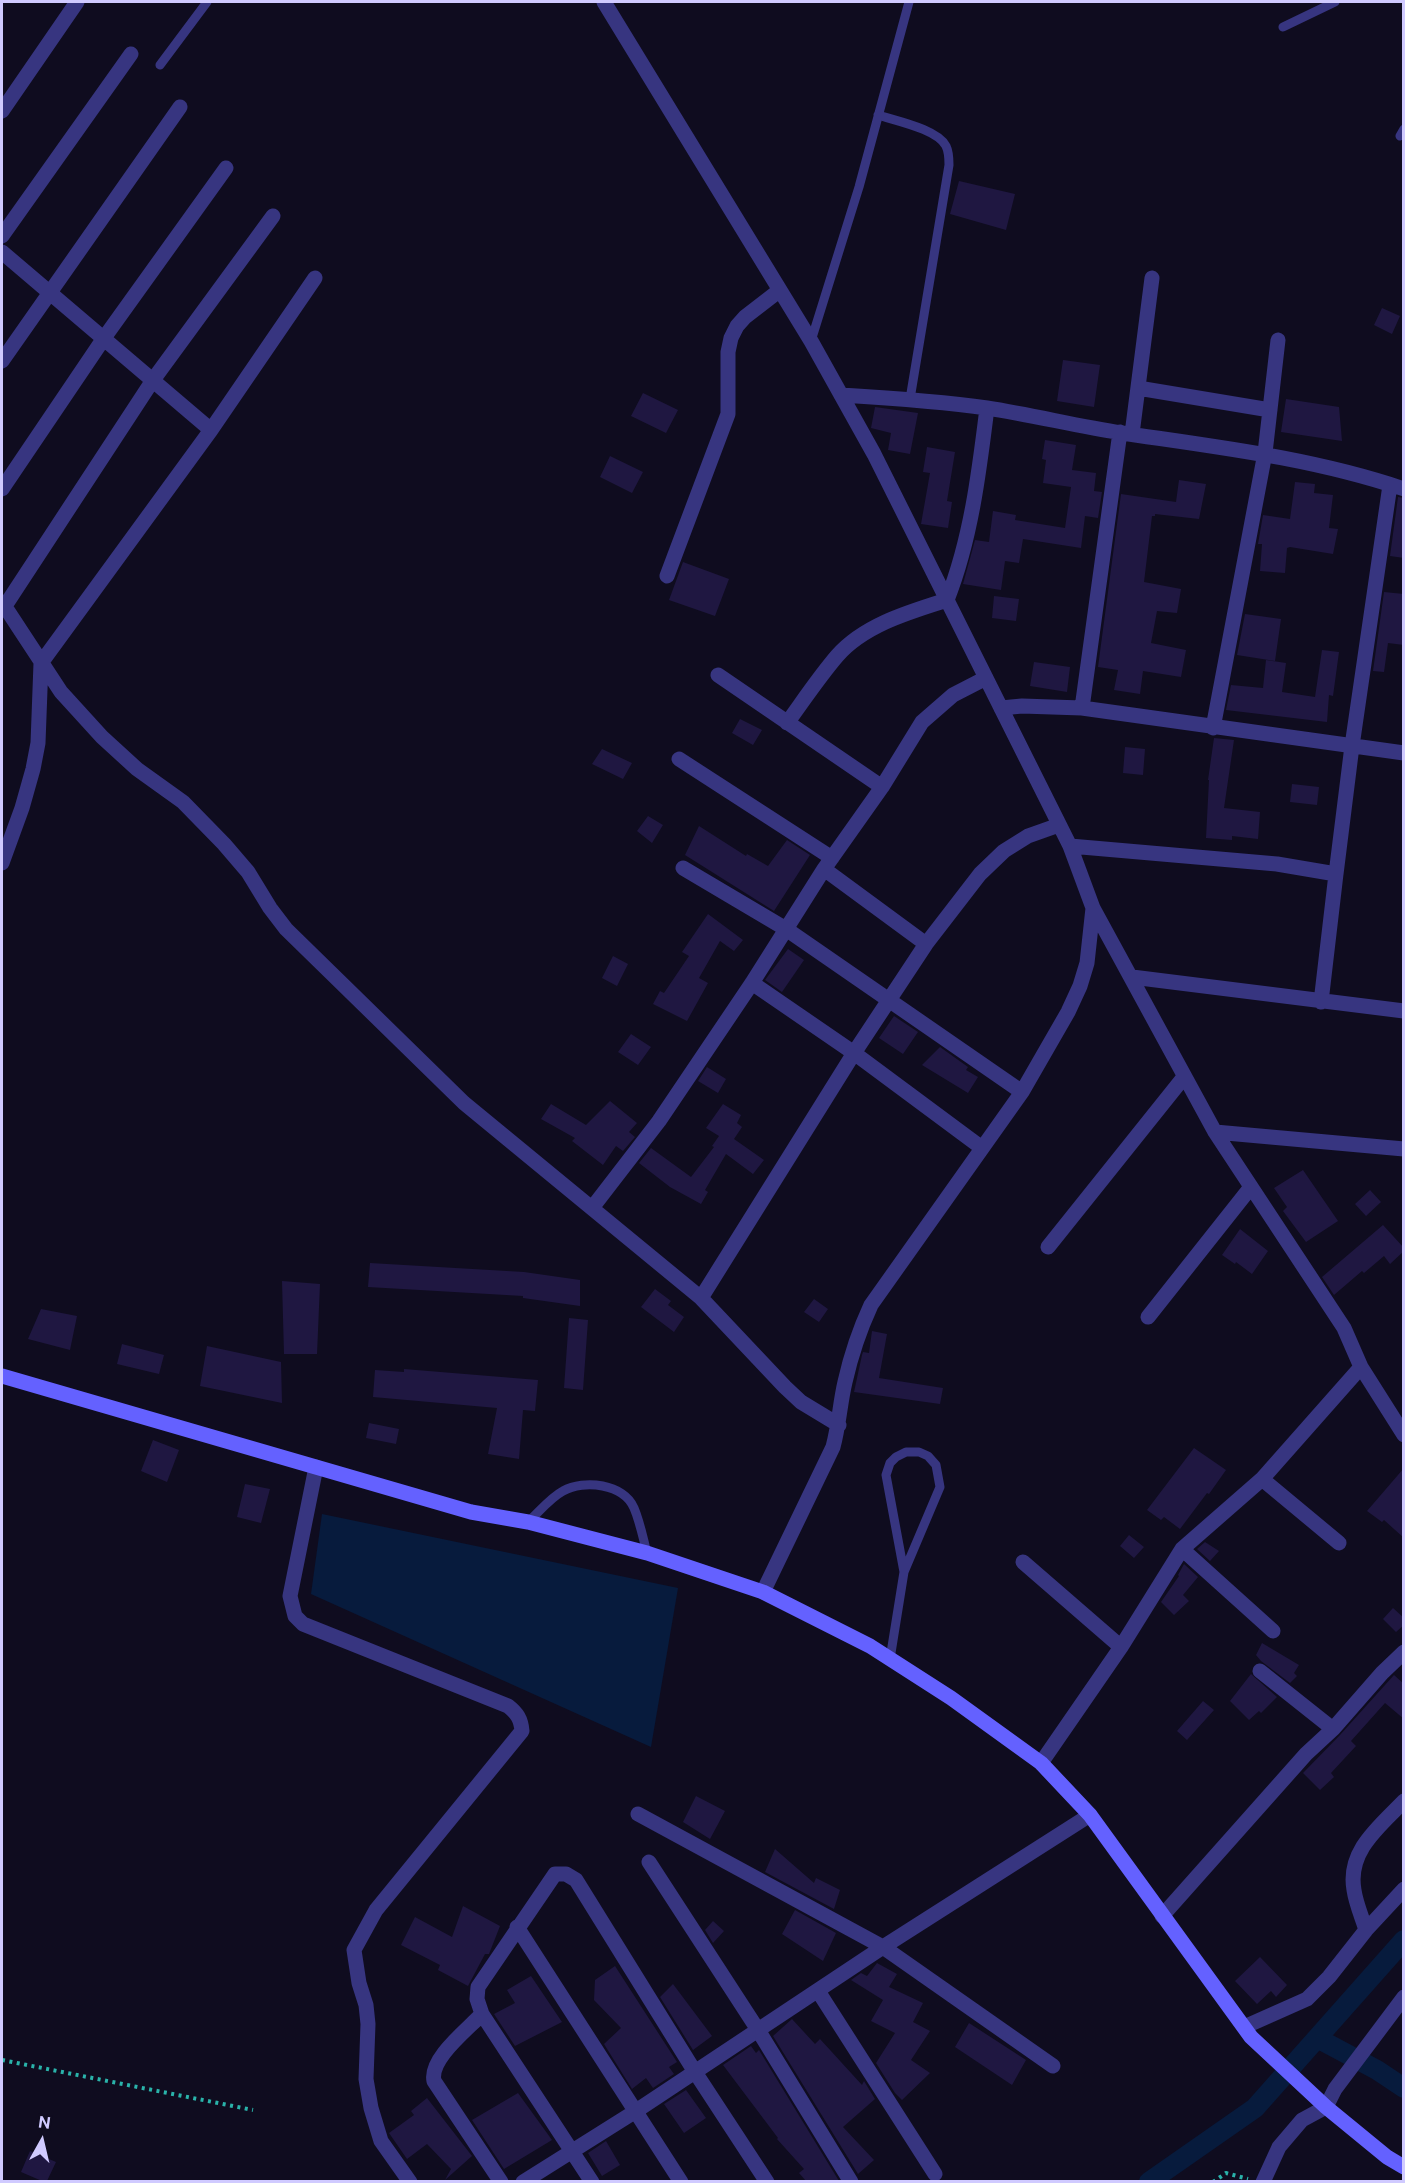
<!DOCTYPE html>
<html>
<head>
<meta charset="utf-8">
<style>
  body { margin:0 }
  #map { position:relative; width:1405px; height:2183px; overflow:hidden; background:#0f0c1f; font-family:"Public Sans",sans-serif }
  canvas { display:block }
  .frame { position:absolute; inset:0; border:3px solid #d0caff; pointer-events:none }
  .north { position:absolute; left:12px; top:2111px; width:60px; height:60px; -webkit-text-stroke:4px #0f0c1f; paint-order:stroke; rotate:8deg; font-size:16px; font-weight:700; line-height:24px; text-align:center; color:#d0caff }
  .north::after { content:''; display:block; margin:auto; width:21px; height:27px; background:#d0caff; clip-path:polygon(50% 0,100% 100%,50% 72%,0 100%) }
</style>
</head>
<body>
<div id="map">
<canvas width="1405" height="2183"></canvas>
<div class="frame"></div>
<div class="north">N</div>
</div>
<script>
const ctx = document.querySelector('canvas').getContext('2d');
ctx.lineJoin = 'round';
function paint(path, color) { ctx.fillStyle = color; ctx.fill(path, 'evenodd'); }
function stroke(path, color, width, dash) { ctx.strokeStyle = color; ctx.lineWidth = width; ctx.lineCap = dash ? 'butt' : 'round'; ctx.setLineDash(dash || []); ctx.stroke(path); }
const water = new Path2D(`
  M322 1514 678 1588 651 1747 311 1594Z`);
const canal = new Path2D(`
  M1317 2038 1377 2070 1404 2088
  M1149 2182 1255 2108 1404 1940`);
const building = new Path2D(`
  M959 181 1015 194 1006 230 950 214Z
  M1382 308 1400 316 1392 334 1374 325Z
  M1063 360 1100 365 1094 407 1057 401Z
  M643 393 678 410 666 433 631 416Z
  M1286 399 1339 407 1342 441 1281 432Z
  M875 407 918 413 910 454 888 450 891 433 871 428Z
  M1045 440 1076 445 1072 470 1096 473 1094 491 1102 492 1098 518 1085 516 1081 548 1023 539 1019 563 1005 561 1001 590 963 584 975 540 989 542 993 511 1016 515 1015 520 1065 528 1071 487 1043 483 1046 460 1042 459Z
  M927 447 955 452 947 501 952 502 948 528 921 524 930 473 923 472Z
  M610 456 643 472 632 493 600 477Z
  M1179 480 1206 484 1199 519 1155 514V516H1152L1144 582 1181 589 1177 613 1157 611 1151 643 1186 650 1181 677 1143 671 1140 694 1114 690 1118 670 1098 667 1121 494 1176 502Z
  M1295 482 1315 484 1314 493 1333 495 1329 528 1338 529 1333 554 1290 547 1287 548 1285 573 1260 571 1262 544H1258L1263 515 1290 519Z
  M1398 497 1404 498V558L1390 556Z
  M683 562 729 579 715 616 669 600Z
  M1384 592 1404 594V645L1388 643 1384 672 1373 671Z
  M994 596 1019 599 1016 621 992 618Z
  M1245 614 1281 619 1275 661 1237 655Z
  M1322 650 1339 652 1333 696 1329 695 1327 722 1226 710 1231 685 1263 688 1266 660 1286 663 1282 692 1315 697Z
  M1034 662 1070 667 1067 692 1030 686Z
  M740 719 762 730 753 745 732 733Z
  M1214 738 1234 740 1224 808 1260 812 1258 839 1232 836V840L1206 838 1209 780H1208Z
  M1125 747 1145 749 1143 775 1123 773Z
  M602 749 632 763 623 779 592 764Z
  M1292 784 1319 787 1317 805 1290 802Z
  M648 816 663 825 652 843 637 831Z
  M699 826 746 856 747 854 768 866 787 840 810 855 774 911 685 855Z
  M708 914 743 940 734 951 720 941 699 978 708 983 687 1021 653 1004 660 991 664 993 689 956 682 952Z
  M788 949 804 960 782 992 765 980Z
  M613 956 628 964 617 986 602 978Z
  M894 1016 918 1032 903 1054 879 1038Z
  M631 1034 651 1047 638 1065 618 1052Z
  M940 1047 968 1067 966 1070 978 1077 968 1093 922 1065Z
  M707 1067 726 1079 718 1093 698 1081Z
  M610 1101 637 1123 629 1132 635 1137 623 1151 616 1146 603 1165 572 1141 575 1138 541 1119 551 1104 586 1125Z
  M723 1104 741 1115 737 1123 742 1127 734 1139 764 1160 753 1174 726 1154 705 1190 708 1192 701 1204 670 1187 639 1163 651 1148 691 1177 714 1147 712 1146 719 1136 706 1128Z
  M1303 1170 1338 1221 1306 1242 1283 1211 1287 1207 1274 1188Z
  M1370 1190 1381 1202 1366 1216 1355 1204Z
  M1383 1225 1404 1248V1251L1390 1264 1384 1256 1364 1273 1362 1271 1334 1295 1322 1277Z
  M1240 1229 1268 1251 1252 1274 1236 1262 1235 1264 1222 1255Z
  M370 1263 524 1272 580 1280V1306L523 1298V1296L368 1287Z
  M282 1281 320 1284 317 1354H284Z
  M655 1289 671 1301 668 1305 684 1317 674 1332 641 1307Z
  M814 1299 828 1309 819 1322 804 1312Z
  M41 1309 77 1316 70 1350 28 1339Z
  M569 1318 588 1320 583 1390 564 1388Z
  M872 1331 887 1334 879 1378 943 1388 940 1404 854 1392 862 1355 863 1352 869 1353Z
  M122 1344 164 1355 159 1374 117 1364Z
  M207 1346 281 1362 282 1403 200 1386Z
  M404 1369 538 1380 535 1411 523 1410 519 1459 488 1454 497 1408 373 1397 375 1370 404 1372Z
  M369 1423 399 1429 396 1444 366 1438Z
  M153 1440 179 1450 167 1482 141 1471Z
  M1194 1448 1226 1470 1209 1494 1207 1493 1180 1529 1164 1517 1161 1520 1147 1510Z
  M1404 1468V1538L1384 1520 1382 1522 1367 1511Z
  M245 1484 270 1489 261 1523 237 1517Z
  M1129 1535 1144 1547 1134 1558 1120 1546Z
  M1205 1542 1219 1551 1210 1561 1197 1549Z
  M1184 1564 1198 1577 1183 1595 1189 1601 1174 1615 1161 1602 1179 1576 1178 1575Z
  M1393 1608 1404 1618V1625L1396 1632 1383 1619Z
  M1262 1643 1299 1665 1294 1673 1297 1676 1290 1683 1261 1661 1256 1655Z
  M1251 1674 1277 1697 1261 1713 1259 1711 1249 1720 1230 1701Z
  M1394 1675 1404 1684V1719L1385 1703 1351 1741 1356 1746 1331 1773 1334 1777 1320 1790 1303 1773 1340 1735Z
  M1203 1701 1214 1710 1187 1740 1177 1731Z
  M696 1796 725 1811 710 1839 683 1822Z
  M775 1849 814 1883 816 1878 840 1890 834 1909 765 1872Z
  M463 1906 500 1926 489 1954H485L468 1986 438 1970 440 1965 401 1945 415 1917 452 1937Z
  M795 1910 836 1933 823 1961 782 1934Z
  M713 1921 724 1931 713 1943 705 1930Z
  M1260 1957 1287 1985 1276 1997 1271 1991 1257 2004 1235 1981Z
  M877 1963 897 1974 889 1987 923 2003 913 2022 930 2031 911 2060 930 2073 902 2100 895 2093 876 2063 895 2033 871 2021 883 2000 851 1980 861 1973 867 1976Z
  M615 1966 677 2062 669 2067 674 2074 653 2088 646 2078 632 2089 604 2044 621 2028 594 2000 595 1980Z
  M531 1976 562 2022 515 2046 494 2014 515 2003 507 1990Z
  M673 1984 712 2036 693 2050 660 1997Z
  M792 2019 815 2044 820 2039 862 2085 864 2081 875 2099 843 2127 874 2160 858 2174 773 2036Z
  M969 2023 1026 2060 1012 2085 955 2047Z
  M751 2046 756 2053 759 2050 839 2181H806L799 2173 804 2169 777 2139 778 2138 723 2065Z
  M686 2090 706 2118 684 2133 664 2104Z
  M518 2093 552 2140 504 2169 472 2120Z
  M427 2098 472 2156 445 2180 451 2169 427 2144 407 2159 389 2133 414 2115 411 2111Z
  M606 2141 620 2165 602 2176 588 2153Z
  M30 2151 56 2162 47 2181H42L21 2172Z`);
const path = new Path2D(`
  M2 2060 253 2110
  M1213 2182 1226 2173 1248 2179`);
const service = new Path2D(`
  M1283 27 1335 2
  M160 65 207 2
  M878 115C896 121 937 129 946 146 949 152 949 159 949 165L910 399
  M1400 136 1404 129
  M811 341 859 187 909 2
  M528 1522C539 1512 550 1498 563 1491 584 1479 624 1484 634 1508 640 1522 643 1538 647 1553
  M890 1659 904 1572 940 1487 936 1465 928 1456 919 1452H906L896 1457 890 1463 886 1475 904 1572`);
const minor = new Path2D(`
  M604 2 811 341 874 454 1070 846 1093 908 1087 963 1080 986 1068 1012 1022 1092 871 1305C859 1331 851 1355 845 1382 840 1403 839 1425 833 1447L763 1592
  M2 111 77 2
  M2 236 131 54
  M2 252 211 430
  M2 361 180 107
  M1138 388 1270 410
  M841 395C890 398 938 401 987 408 1032 415 1077 426 1122 433 1217 447 1312 458 1404 489
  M1132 434 1152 278
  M2 489 104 338 226 168
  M667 576 728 414V352L731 338 737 326 745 317 780 290
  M2 602 61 692 102 737 137 769 183 802 224 844 248 872 270 908 286 929 464 1103 701 1298 785 1387 801 1402 839 1425
  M5 606 153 380 273 216
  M718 675 882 787
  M1001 708 1022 706 1082 708 1404 753
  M1082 708 1120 432
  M787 723C803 701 819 677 837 656 864 625 909 612 947 600 971 539 979 473 987 408
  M1213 728 1265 453 1278 340
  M679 759 832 858
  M1070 846 1277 864 1336 874 1352 746 1390 485
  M2 863 22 808 33 769 38 743 41 663 211 430 315 278
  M683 868 786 929 1022 1092
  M824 869 926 944
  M1093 908 1215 1132 1344 1328 1361 1367 1404 1435
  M1132 977 1404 1011
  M752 983 854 1053 982 1148
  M1321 1002 1336 874
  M1215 1132 1404 1149
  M592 1208 659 1121 752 983 824 869 882 787 922 722 953 695 986 678
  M1048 1247 1184 1077
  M701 1298 854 1053 926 944 980 874 1004 851 1028 836 1059 825
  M1148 1317 1251 1187
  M316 1467 290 1596 295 1616 303 1624 508 1706C517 1713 521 1719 522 1731L376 1910 354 1950 359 1983 366 2005 368 2024 366 2079 371 2108 381 2141 410 2182
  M1262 1479 1339 1543
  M1182 1549 1273 1631
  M1023 1562 1121 1647
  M1260 1671 1333 1729
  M1041 1763 1121 1647 1182 1549 1262 1479 1361 1367
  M638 1814 883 1947 1053 2066
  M649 1862 758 2030 851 2182
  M1162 1916 1306 1754 1333 1729 1382 1673 1404 1652
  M517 1927 681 2182
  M1366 1930C1362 1917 1356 1904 1354 1890 1347 1851 1379 1827 1404 1801
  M818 1991 935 2174
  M482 2014C467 2030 429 2059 434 2081L501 2182
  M1244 2027 1307 1999 1329 1977 1366 1930 1404 1889
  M523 2182 636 2111 883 1947 1090 1815
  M592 2182 482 2014 477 1999 478 1987 555 1874H566L576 1880 695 2072 767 2182
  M1263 2182 1279 2147 1302 2120 1326 2107 1335 2089 1404 1997`);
const secondary = new Path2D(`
  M2 1376 471 1512 528 1522 647 1553 763 1592 870 1646 951 1698 1041 1763 1090 1815 1251 2037 1326 2107 1387 2157 1404 2167`);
paint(water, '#071b3d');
stroke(canal, '#071b3d', 20);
paint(building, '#1f1741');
stroke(path, '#2ab3aa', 4, [3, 4.5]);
stroke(service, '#373580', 9);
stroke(minor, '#373580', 15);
stroke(secondary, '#6461ff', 15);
</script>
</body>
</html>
